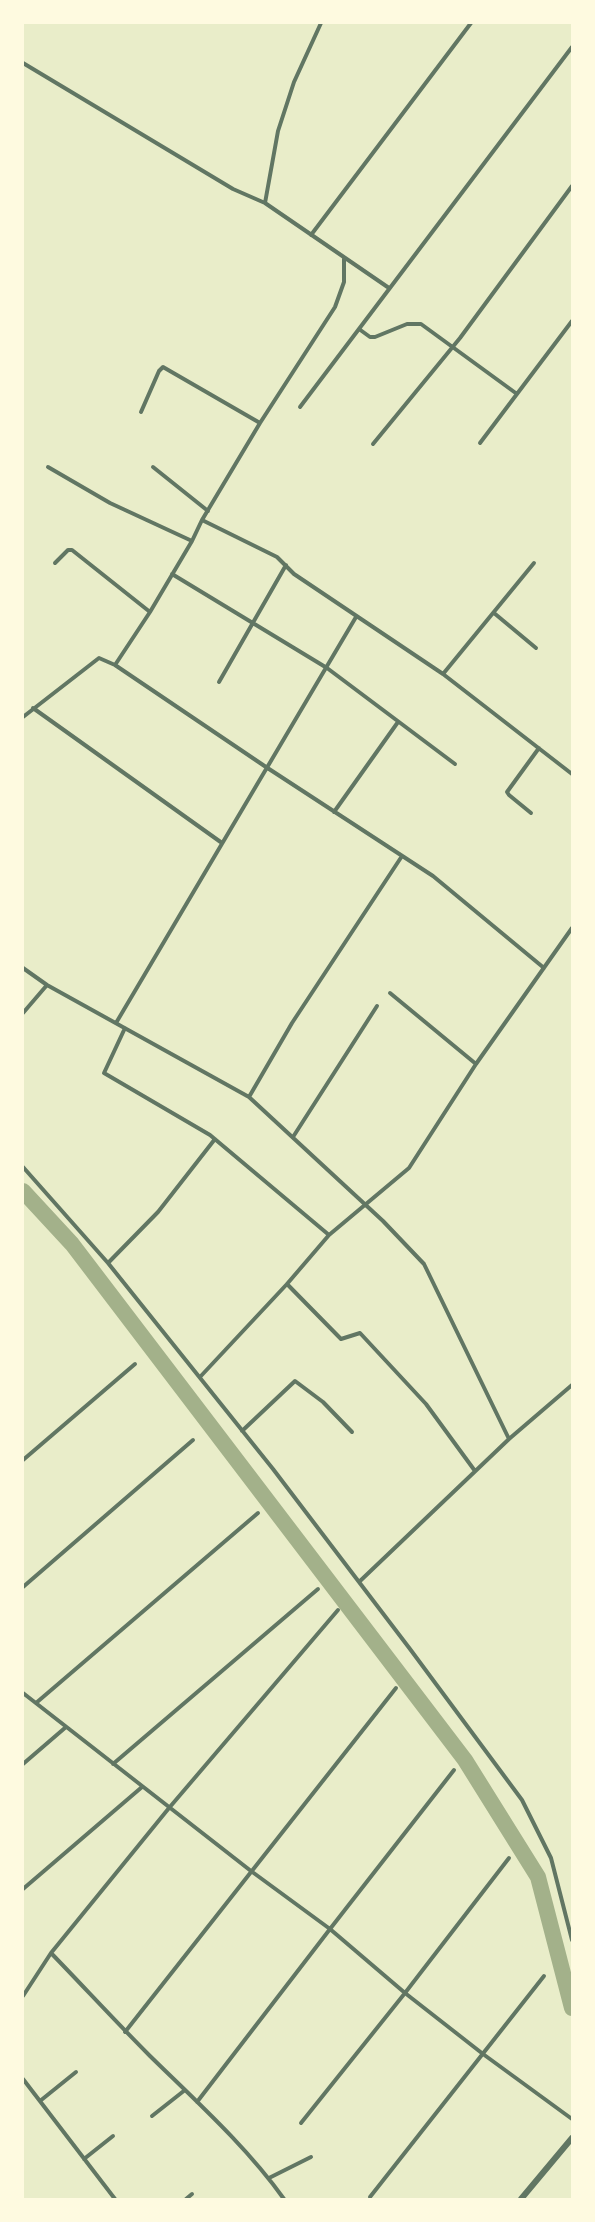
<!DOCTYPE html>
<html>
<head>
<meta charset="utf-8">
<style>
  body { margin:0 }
  #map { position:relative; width:595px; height:2222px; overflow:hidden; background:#e9edc9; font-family:"PT Sans",sans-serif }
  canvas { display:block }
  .frame { position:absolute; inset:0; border:24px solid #fefae0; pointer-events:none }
</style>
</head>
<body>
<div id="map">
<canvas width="595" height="2222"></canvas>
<div class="frame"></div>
</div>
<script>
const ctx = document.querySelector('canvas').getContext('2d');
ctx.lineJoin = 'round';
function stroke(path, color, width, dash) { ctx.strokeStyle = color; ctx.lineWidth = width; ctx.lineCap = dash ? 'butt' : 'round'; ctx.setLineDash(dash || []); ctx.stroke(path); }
const river = new Path2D(`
  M23 1191 72 1244 465 1760 538 1877 572 2008`);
const minor = new Path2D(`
  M23 63 233 189 265 203 389 288
  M265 203 278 131 294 82 321 23
  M311 235 471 23
  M359 329 370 337H375L407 324H421L517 394
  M300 407 572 47
  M141 412 159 371 163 367 260 423
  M480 443 572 321
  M373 444 460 338 572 186
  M48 467 110 503 192 541
  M153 467 208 511
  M202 520 277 557 294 574 443 674 572 774
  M55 563 68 550H72L150 612
  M172 574 327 668 455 764
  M494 613 536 648
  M115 665 150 612 192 541 202 520 260 423 335 307 344 282V259
  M443 674 534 563
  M219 682 286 565
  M33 708 222 843
  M23 717 99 658 115 665 266 767 433 876 544 968
  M334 812 398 722
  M531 813 509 795 507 792 539 748
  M23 968 47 985 249 1097 383 1221 424 1264 509 1439 359 1582
  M390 993 476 1064
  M23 1013 47 985
  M116 1023 356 617
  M125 1028 104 1073 210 1135 329 1235
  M249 1097 292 1023 402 856
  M293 1137 377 1006
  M23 1167 108 1263 273 1469 410 1649 522 1800 551 1858 572 1940
  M108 1263 158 1212 215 1139
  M287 1284 341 1339 360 1333 426 1404 475 1471
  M200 1377 287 1284 329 1235 409 1168 476 1064 572 928
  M242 1431 295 1381 323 1402 352 1432
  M509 1439 572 1385
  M23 1460 135 1364
  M23 1587 193 1440
  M23 1693 251 1871 330 1929 405 1993 483 2054 572 2119
  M36 1703 258 1513
  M23 1764 66 1727
  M113 1764 318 1589
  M23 1889 142 1787
  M51 1953C84 1987 116 2022 150 2056 196 2101 246 2146 284 2199
  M23 1996 51 1953 169 1808 338 1610
  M125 2032 396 1688
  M23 2079 115 2199
  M40 2101 76 2072
  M197 2102 330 1929 454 1770
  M152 2116 185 2090
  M301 2123 405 1993 509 1858
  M84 2159 113 2136
  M269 2178 311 2157
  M370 2197 544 1976
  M186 2199 192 2194`);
const tertiary = new Path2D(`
  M521 2199 572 2138`);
stroke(river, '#a3b18a', 16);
stroke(minor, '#617663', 4);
stroke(tertiary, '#617663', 6);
</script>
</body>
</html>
